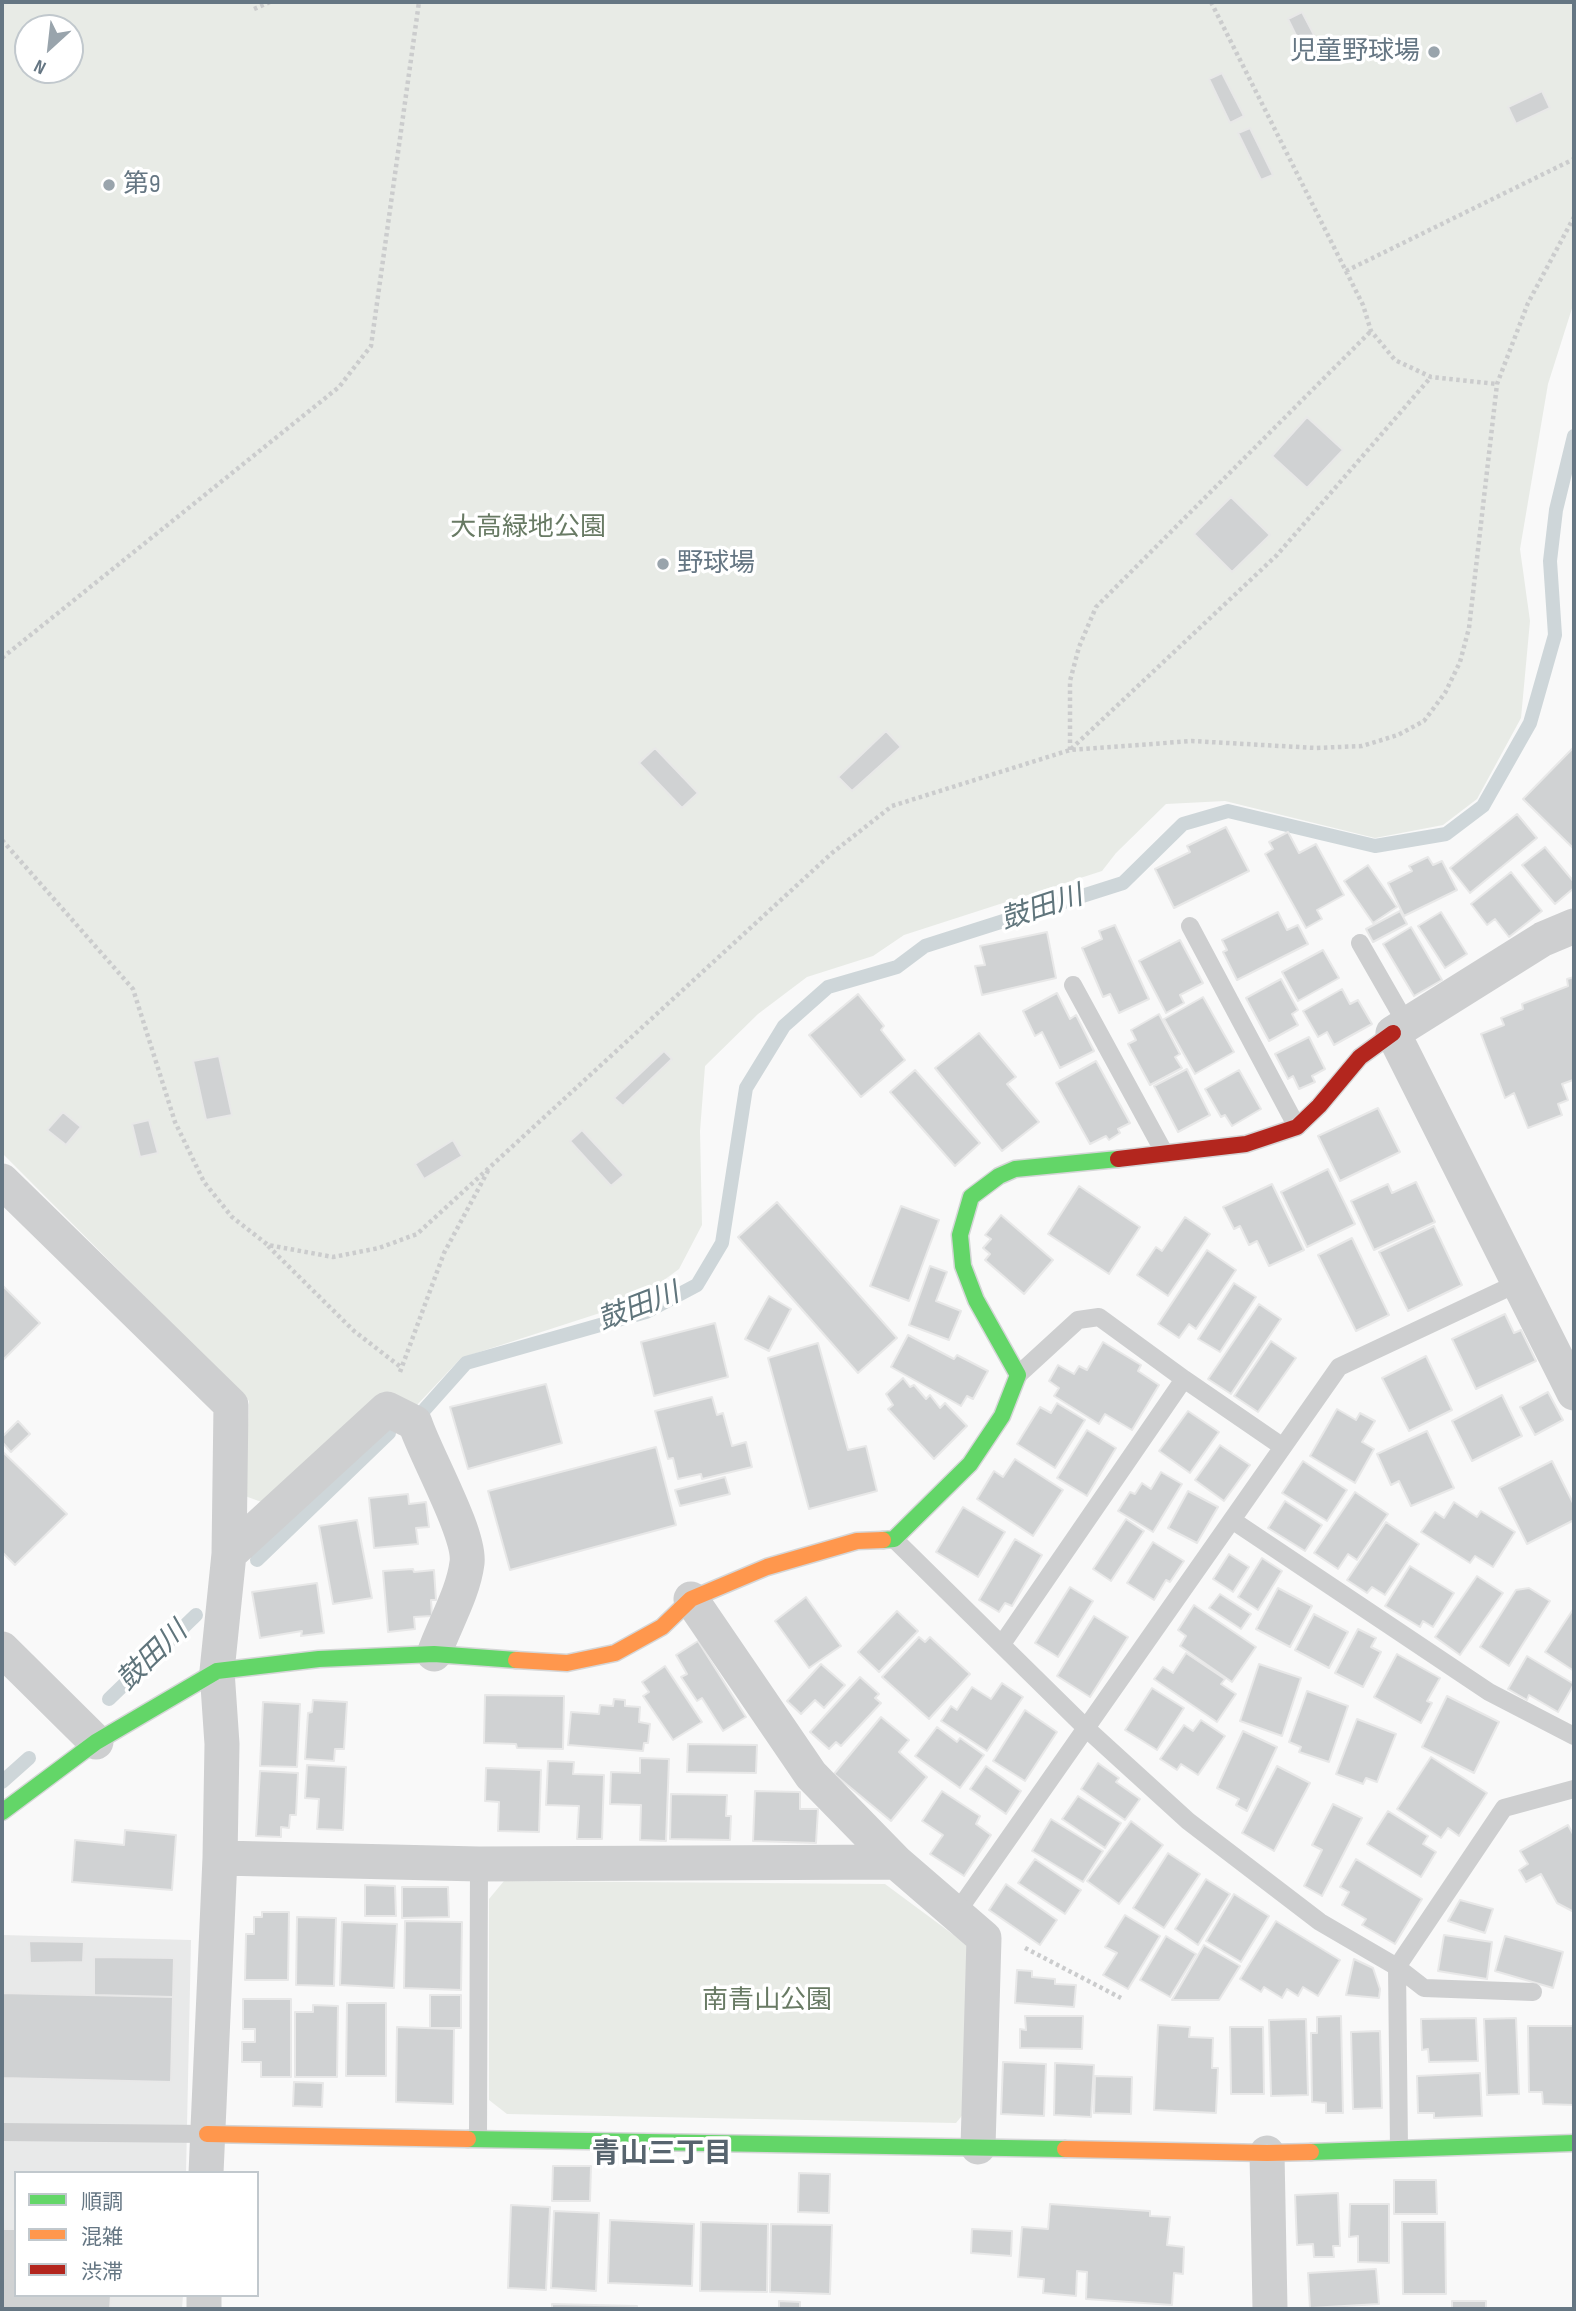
<!DOCTYPE html>
<html>
<head>
<meta charset="utf-8">
<style>
  body { margin:0 }
  #map { position:relative; width:1576px; height:2311px; overflow:hidden; background:#f9f9f9; font-family:"Sofia Sans Condensed","Noto Sans JP",sans-serif }
  canvas { display:block }
  .frame { position:absolute; inset:0; border:4px solid #657683; pointer-events:none }
  .legend { position:absolute; left:14px; top:2171px; width:245px; height:126px; box-sizing:border-box; background:#fff; border:2px solid #c1c8cd; margin:0; padding:9px 12px; list-style:none; font-size:21px; color:#657683 }
  .legend li { display:flex; align-items:center; gap:14px; height:35px }
  .legend b { width:35px; border:2px solid #c1c8cd }
  .north { position:absolute; left:14px; top:14px; width:70px; height:70px; box-sizing:border-box; background:#fff; border:2px solid #c1c8cd; border-radius:50%; rotate:207deg; font-size:19px; font-weight:700; line-height:28px; text-align:center; color:#657683 }
  .north::after { content:''; display:block; margin:auto; width:24px; height:32px; background:#99a4ac; clip-path:polygon(50% 0,100% 100%,50% 72%,0 100%) }
</style>
</head>
<body>
<div id="map">
<canvas width="1576" height="2311"></canvas>
<div class="frame"></div>
<ul class="legend">
<li><b style="height:9px;background:#63d668"></b>順調</li>
<li><b style="height:9px;background:#ff974d"></b>混雑</li>
<li><b style="height:9px;background:#b3261e"></b>渋滞</li>
</ul>
<div class="north">N</div>
</div>
<script>
const ctx = document.querySelector('canvas').getContext('2d');
ctx.lineJoin = 'round';
function paint(path, color) { ctx.fillStyle = color; ctx.fill(path, 'evenodd'); }
function stroke(path, color, width, dash) { ctx.strokeStyle = color; ctx.lineWidth = width; ctx.lineCap = dash ? 'butt' : 'round'; ctx.setLineDash(dash || []); ctx.stroke(path); }
function write(font, color, halo, rows, align = 'center') {
  ctx.font = font + ' "Sofia Sans Condensed","Noto Sans JP",sans-serif'; ctx.lineWidth = 7; ctx.setLineDash([]); ctx.textBaseline = 'middle'; ctx.strokeStyle = halo; ctx.fillStyle = color; for (const [text, x, y, turn = 0] of rows) {
    ctx.save(); ctx.translate(x, y); ctx.rotate((+turn || 0) * Math.PI / 180); ctx.textAlign = isNaN(turn) ? turn : align; if (halo) ctx.strokeText(text, 0, 0); ctx.fillText(text, 0, 0); ctx.restore();
  }
}
const built = new Path2D(`
  M2 1935 191 1940 186 2173H16V2295H183L182 2309H2Z`);
const green = new Path2D(`
  M2 2H1574V302L1548 384 1520 549 1530 621 1521 718 1477 799 1443 825 1375 838 1225 801 1166 804 1116 853 1102 871 904 935 873 956 807 977 758 1014 705 1066 700 1131 702 1225 679 1269 634 1302 461 1358 417 1405 267 1504 245 1496 249 1401 2 1153ZM28 28H70V70H28Z
  M504 1881 885 1884 966 1944 972 1958 970 2106 956 2123 507 2114 489 2100V1899Z`);
const stream = new Path2D(`
  M425 1409 466 1363 646 1312 697 1285 722 1243 746 1088 784 1026 828 987 897 967 925 946 1123 883 1183 824 1228 811 1375 846 1446 834 1483 806 1530 723 1555 635 1550 561 1556 510 1574 436
  M257 1560 389 1433
  M109 1699 196 1615
  M2 1782 29 1758`);
const building = new Path2D(`
  M1302 12 1325 56 1310 64 1288 19Z
  M1222 73 1244 116 1230 123 1209 79Z
  M1542 91 1550 108 1516 124 1508 107Z
  M1250 128 1273 175 1261 180 1238 133Z
  M1307 417 1343 450 1307 488 1272 456Z
  M1231 497 1270 535 1232 572 1194 534Z
  M886 731 901 747 852 791 838 777Z
  M1574 747V849L1523 799Z
  M655 748 698 793 682 808 639 763Z
  M1517 814 1537 838 1470 893 1450 868Z
  M1226 827 1249 871 1174 908 1155 869 1190 852 1187 846Z
  M1288 832 1299 853 1316 844 1344 895 1317 910 1322 919 1306 928 1265 854 1273 849 1269 842Z
  M1545 847 1574 882V888L1555 904 1522 865Z
  M1428 857 1433 865 1442 861 1457 890 1404 916 1388 883 1412 871 1409 866Z
  M1368 865 1397 907 1373 923 1344 881Z
  M1511 872 1542 911 1509 937 1495 919 1487 925 1471 904Z
  M1400 911 1407 924 1373 942 1366 929Z
  M1278 912 1287 930 1298 925 1308 944 1237 980 1223 952 1227 950 1222 940Z
  M1441 912 1467 954 1445 968 1418 926Z
  M1115 925 1149 999 1119 1013 1110 994 1103 997 1082 948 1102 939 1099 931Z
  M1411 927 1442 980 1414 996 1383 944Z
  M1047 932 1056 978 982 995 975 966 985 965 980 946Z
  M1180 940 1203 983 1180 995 1184 1003 1166 1013 1139 961Z
  M1323 950 1339 978 1298 1001 1282 972Z
  M1574 977V1084L1573 1080 1562 1084 1568 1100 1558 1104 1562 1115 1528 1128 1514 1093 1505 1098 1481 1034 1504 1025 1501 1018 1523 1009 1522 1004 1568 986 1567 979Z
  M1281 979 1298 1010 1292 1014 1298 1025 1269 1041 1246 998Z
  M1342 989 1350 1004 1358 1000 1372 1024 1334 1045 1327 1032 1318 1037 1303 1011Z
  M1057 993 1070 1019 1076 1015 1094 1051 1060 1068 1042 1032 1035 1036 1023 1011Z
  M858 994 884 1026 881 1030 905 1060 861 1097 809 1035Z
  M1203 997 1234 1052 1195 1074 1164 1019Z
  M1159 1014 1180 1054 1175 1057 1182 1068 1150 1085 1128 1044 1136 1040 1131 1030Z
  M979 1033 1016 1077 1007 1084 1039 1122 1002 1151 935 1068Z
  M1309 1037 1325 1069 1312 1076 1315 1082 1299 1089 1293 1076 1288 1079 1275 1054Z
  M664 1051 672 1059 623 1106 614 1098Z
  M219 1056 232 1115 206 1120 193 1061Z
  M1096 1061 1130 1123 1118 1129 1120 1133 1109 1140 1106 1136 1090 1144 1056 1083Z
  M1187 1069 1210 1115 1178 1132 1154 1086Z
  M915 1070 980 1143 955 1166 890 1092Z
  M1239 1070 1261 1109 1232 1126 1225 1115 1221 1117 1205 1089Z
  M1378 1108 1400 1152 1340 1181 1318 1136Z
  M63 1112 81 1127 66 1145 47 1130Z
  M149 1120 158 1153 140 1157 132 1124Z
  M582 1130 624 1175 611 1186 570 1141Z
  M453 1140 462 1156 424 1179 415 1164Z
  M1328 1169 1355 1224 1307 1247 1281 1192Z
  M1416 1182 1435 1222 1374 1250 1351 1201 1388 1184 1392 1193Z
  M1272 1184 1304 1250 1269 1266 1257 1241 1249 1245 1240 1226 1234 1229 1223 1207Z
  M1079 1186 1140 1227 1109 1274 1048 1234Z
  M777 1202 897 1338 858 1373 738 1237Z
  M901 1206 939 1220 909 1301 870 1286Z
  M1001 1215 1053 1260 1024 1294 985 1260 990 1254 983 1248 991 1239 985 1235Z
  M1185 1217 1210 1234 1168 1296 1137 1275 1156 1247 1162 1251Z
  M1434 1226 1462 1285 1408 1311 1379 1252Z
  M1352 1238 1389 1315 1356 1331 1318 1255Z
  M1207 1250 1236 1270 1196 1329 1189 1324 1179 1338 1158 1324Z
  M930 1266 947 1272 936 1301 961 1311 949 1340 909 1325Z
  M1234 1283 1256 1297 1220 1352 1198 1339Z
  M2 1285 40 1323 2 1361Z
  M769 1296 791 1309 769 1351 745 1339Z
  M1259 1304 1281 1319 1231 1394 1208 1379Z
  M1505 1314 1514 1333 1521 1330 1536 1361 1476 1389 1452 1339Z
  M715 1323 728 1377 654 1396 641 1342Z
  M908 1335 954 1359 957 1355 988 1371 973 1399 967 1396 961 1406 891 1367Z
  M1271 1341 1296 1358 1258 1412 1234 1396Z
  M1103 1342 1141 1365 1138 1371 1159 1385 1132 1430 1105 1414 1099 1424 1054 1396 1059 1388 1049 1381 1058 1365 1074 1374 1079 1366 1087 1370Z
  M818 1343 848 1450 866 1446 877 1491 809 1509 768 1358Z
  M1426 1356 1452 1410 1409 1431 1382 1378Z
  M903 1378 910 1387 914 1385 926 1399 930 1395 940 1408 945 1403 967 1426 934 1459 888 1409 893 1405 886 1394Z
  M546 1384 562 1443 468 1469 450 1407Z
  M1548 1392 1563 1420 1535 1435 1520 1407Z
  M1502 1395 1522 1436 1472 1461 1452 1421Z
  M712 1397 717 1415 723 1413 732 1446 746 1442 752 1467 702 1479 701 1474 678 1479 673 1458 668 1459 655 1411Z
  M1057 1403 1085 1420 1055 1468 1017 1444 1040 1407 1051 1413Z
  M1337 1409 1356 1420 1360 1413 1375 1421 1362 1442 1374 1449 1355 1483 1310 1456Z
  M1188 1411 1219 1432 1190 1473 1159 1451Z
  M18 1421 30 1434 11 1452 2 1442V1437Z
  M1087 1430 1116 1448 1087 1496 1057 1478Z
  M1427 1431 1454 1488 1411 1506 1399 1481 1391 1485 1377 1454Z
  M1220 1445 1250 1465 1224 1501 1195 1480Z
  M656 1447 676 1525 510 1570 488 1491Z
  M3 1452 67 1514 15 1565 2 1552Z
  M1015 1459 1063 1490 1033 1536 977 1499 994 1471 1003 1477Z
  M1303 1461 1347 1490 1327 1521 1282 1493Z
  M1552 1461 1574 1505V1520L1527 1544 1499 1488Z
  M1161 1472 1182 1484 1153 1532 1118 1511 1130 1492 1135 1494 1142 1483 1151 1489Z
  M725 1477 730 1494 680 1506 675 1490Z
  M1188 1491 1218 1507 1197 1543 1168 1528Z
  M1355 1492 1388 1514 1357 1560 1348 1554 1338 1569 1314 1553Z
  M408 1494 409 1504 426 1502 429 1527 416 1528 418 1544 374 1548 369 1498Z
  M1285 1501 1322 1525 1305 1551 1268 1528Z
  M1454 1502 1477 1517 1481 1511 1515 1532 1493 1567 1475 1556 1470 1563 1421 1532 1435 1512 1444 1518Z
  M963 1507 1005 1532 978 1577 936 1552Z
  M1126 1519 1144 1531 1111 1581 1093 1569Z
  M357 1520 372 1598 333 1604 319 1526Z
  M1386 1522 1419 1544 1385 1595 1372 1587 1367 1593 1347 1580Z
  M1015 1539 1042 1555 1012 1606 1005 1603 999 1612 979 1600Z
  M1153 1542 1184 1561 1170 1582 1166 1580 1154 1600 1127 1583Z
  M1229 1554 1249 1567 1233 1592 1213 1579Z
  M1262 1558 1282 1571 1258 1610 1238 1597Z
  M1410 1566 1454 1593 1433 1627 1423 1621 1420 1627 1385 1606Z
  M413 1569 414 1572 434 1570 436 1600H431L432 1616 414 1617 415 1629 388 1632 383 1571Z
  M1477 1576 1503 1593 1460 1655 1435 1637Z
  M317 1583 324 1633 301 1636 302 1631 260 1638 252 1592Z
  M1070 1587 1093 1601 1058 1657 1035 1643Z
  M1278 1588 1312 1606 1290 1647 1256 1629Z
  M1529 1588 1550 1601 1509 1666 1480 1647 1516 1590Z
  M1220 1594 1251 1614 1241 1629 1209 1608Z
  M806 1597 841 1646 809 1668 775 1621Z
  M1194 1605 1256 1647 1232 1682 1180 1646 1186 1636 1178 1630Z
  M1574 1608V1671L1545 1652Z
  M897 1611 918 1631 879 1672 858 1652Z
  M1314 1614 1348 1632 1329 1668 1295 1650Z
  M1094 1616 1128 1637 1090 1697 1057 1676Z
  M1358 1629 1376 1638 1371 1647 1381 1652 1363 1687 1335 1673Z
  M919 1637 925 1642 930 1637 970 1674 929 1719 882 1677Z
  M698 1641 746 1717 723 1731 702 1698 697 1701 681 1677 687 1674 676 1655Z
  M1186 1653 1225 1679 1221 1684 1236 1694 1217 1722 1154 1679 1163 1667 1173 1673Z
  M1397 1654 1440 1678 1427 1701 1432 1703 1421 1723 1374 1697Z
  M1527 1656 1574 1684 1558 1712 1529 1695 1527 1700 1508 1689Z
  M821 1664 845 1685 824 1708 815 1700 801 1714 787 1701Z
  M1259 1664 1301 1678 1282 1736 1240 1721Z
  M665 1666 702 1722 673 1740 643 1696 649 1692 642 1682Z
  M860 1677 879 1694 875 1698 881 1703 841 1746 836 1742 829 1749 810 1732Z
  M1002 1683 1023 1697 987 1751 941 1721 951 1706 957 1710 972 1687 991 1699Z
  M1152 1688 1184 1708 1157 1750 1125 1730Z
  M1307 1691 1348 1706 1329 1762 1299 1752 1301 1747 1289 1742Z
  M485 1695 564 1696 563 1749 517 1748 516 1744 484 1743Z
  M1447 1696 1499 1722 1474 1773 1422 1747Z
  M614 1699 625 1700V1706L640 1707 639 1722 650 1724 648 1743H644L643 1751 568 1745 571 1712 599 1714 600 1705 613 1706Z
  M313 1700 347 1702 344 1749H335L334 1761 305 1759 308 1713 312 1712Z
  M263 1702 300 1704 297 1767 260 1766Z
  M1025 1710 1057 1732 1025 1781 993 1761Z
  M881 1717 909 1740 899 1752 927 1777 891 1821 834 1774Z
  M1357 1719 1396 1734 1377 1782 1366 1778 1363 1784 1336 1774Z
  M1201 1720 1225 1736 1198 1775 1181 1764 1177 1770 1160 1759 1184 1725 1193 1731Z
  M937 1727 957 1742 960 1738 984 1755 960 1788 915 1756Z
  M1243 1731 1277 1747 1247 1811 1236 1805 1239 1799 1217 1788Z
  M688 1744 757 1745 756 1773 687 1772Z
  M1431 1757 1487 1793 1459 1836 1448 1828 1441 1838 1397 1809Z
  M640 1758 669 1759 666 1841 640 1840 641 1805 610 1804 611 1772 640 1773Z
  M548 1761 574 1762 573 1774 604 1775 602 1839H577L579 1806 546 1805Z
  M1098 1763 1119 1778 1116 1782 1140 1799 1125 1820 1081 1789Z
  M307 1765 346 1767 343 1830 317 1829 319 1799 305 1798Z
  M986 1766 1021 1791 1006 1814 970 1789Z
  M1277 1766 1310 1783 1274 1851 1242 1833Z
  M486 1768 541 1770 539 1832 498 1831 499 1802 485 1801Z
  M260 1771 298 1773 296 1815H290L289 1828 281 1827V1837L256 1836Z
  M755 1791 800 1792V1809H818L816 1843 753 1841Z
  M942 1791 980 1816 976 1824 991 1835 964 1876 930 1854 943 1835 922 1821Z
  M671 1794 727 1795 726 1816H731L730 1840 670 1839Z
  M1078 1796 1121 1823 1105 1848 1062 1819Z
  M1333 1804 1362 1818 1322 1896 1304 1886 1322 1850 1312 1845Z
  M1388 1811 1428 1836 1423 1844 1436 1852 1421 1877 1367 1844Z
  M1051 1819 1103 1851 1083 1882 1032 1851Z
  M1131 1821 1163 1845 1119 1904 1087 1881Z
  M1568 1825 1573 1834 1574 1833V1912L1557 1903 1541 1874 1526 1882 1519 1870 1528 1864 1520 1851Z
  M125 1830 176 1835 172 1890 72 1882 75 1840 124 1845Z
  M1168 1853 1200 1874 1164 1928 1133 1908Z
  M1035 1859 1081 1890 1065 1914 1018 1883Z
  M1356 1859 1422 1899 1395 1944 1362 1925 1366 1919 1342 1905 1349 1892 1340 1887Z
  M1206 1879 1230 1894 1198 1945 1175 1929Z
  M1006 1884 1057 1920 1040 1945 989 1910Z
  M365 1885 395 1886 396 1916H365Z
  M402 1887H448L449 1917 402 1918Z
  M1234 1894 1269 1916 1241 1962 1206 1941Z
  M1460 1900 1493 1909 1485 1933 1448 1921Z
  M262 1912H289L288 1980H245L246 1934H254V1917H262Z
  M1125 1915 1160 1936 1128 1989 1103 1975 1117 1953 1105 1947Z
  M297 1917 336 1918 334 1986 296 1985Z
  M405 1921 462 1922 461 1990 404 1988Z
  M1276 1921 1340 1960 1318 1996 1303 1987 1298 1996 1287 1989 1282 1998 1264 1987 1261 1992 1240 1979Z
  M342 1922 397 1924 394 1988 340 1985Z
  M1444 1935 1492 1942 1487 1979 1438 1971Z
  M1166 1936 1196 1954 1170 1997 1140 1980Z
  M1505 1936 1563 1952 1553 1988 1495 1971Z
  M29 1941 84 1942 83 1962 30 1963Z
  M1204 1945 1240 1966 1219 2000H1172Z
  M94 1957 174 1958 173 1997 94 1995Z
  M1354 1959 1373 1968 1380 1989 1379 1998 1346 1995Z
  M1017 1970 1032 1971V1977L1055 1979V1984L1076 1985 1074 2007 1015 2003Z
  M2 1993 173 1997 171 2082 2 2078Z
  M430 1995H461V2028H430Z
  M243 1999H291V2077H261V2062H242V2042H255V2029H243Z
  M347 2003H386V2076H346Z
  M313 2005 338 2006 337 2077H295V2012H313Z
  M1025 2016H1083L1082 2049 1020 2048V2029L1026 2030Z
  M1341 2016 1343 2113H1326V2103L1312 2102 1311 2033H1317V2017Z
  M1476 2018 1478 2061 1429 2062 1428 2049 1422 2050 1421 2019Z
  M1516 2018 1519 2094 1487 2095 1484 2019Z
  M1306 2019 1308 2095 1271 2096 1269 2020Z
  M1158 2025 1190 2027 1189 2037 1213 2038 1212 2068H1218L1216 2113 1154 2110Z
  M1528 2026H1574V2105L1543 2104 1542 2092H1529Z
  M397 2027 454 2029 453 2104 396 2102Z
  M1230 2027H1263L1264 2094H1231Z
  M1380 2031 1382 2108 1353 2109 1351 2032Z
  M1003 2062 1046 2064 1044 2116 1001 2114Z
  M1055 2063 1094 2065 1091 2117 1054 2115Z
  M1480 2073 1482 2116 1434 2118V2113H1418L1417 2076Z
  M1095 2076 1132 2077 1131 2114 1094 2113Z
  M294 2082 323 2083 322 2107 293 2106Z
  M553 2166H591L590 2201H552Z
  M799 2173 830 2174 829 2213 798 2212Z
  M1394 2180H1436L1437 2214H1394Z
  M1338 2193 1340 2246H1333L1334 2257H1314L1313 2244 1297 2245 1295 2195Z
  M1050 2204 1150 2211V2216L1170 2217 1167 2245 1184 2247 1183 2274 1174 2273 1172 2305 1086 2299 1087 2272 1077 2271 1076 2296 1043 2293 1044 2279 1018 2277 1022 2227 1048 2229Z
  M1350 2204H1389V2263L1358 2262V2236L1349 2237Z
  M511 2205 550 2207 546 2290 508 2288Z
  M554 2211 599 2213 596 2291 551 2288Z
  M610 2220 694 2224 692 2286 608 2283Z
  M701 2222 768 2224 767 2292 700 2291Z
  M1402 2222H1445L1446 2294H1403Z
  M771 2224 832 2225 830 2294 770 2292Z
  M2 2229H16V2295H111L110 2309H2Z
  M972 2229 1012 2231 1011 2256 971 2253Z
  M1376 2269 1379 2304 1310 2308 1308 2273Z
  M779 2301 800 2302V2309H779Z
  M1452 2301H1486V2309H1452Z
  M552 2304 637 2306V2309H552Z`);
const path = new Path2D(`
  M1211 2 1363 305 1371 331 1395 360 1431 377 1497 384
  M254 9 270 2
  M1346 271 1574 159
  M2 658 339 387 371 346 419 2
  M1071 749 1277 555 1431 377
  M1070 750V681L1079 647 1096 607 1371 331
  M2 840 133 989 175 1122 204 1182 232 1217 268 1245 333 1257 379 1248 417 1234 832 853 892 806 1070 750 1192 741 1316 748 1362 746 1398 735 1424 721 1445 693 1460 662 1469 628 1497 384 1528 303 1574 217
  M268 1246 354 1331 402 1368
  M400 1372 444 1253 489 1169
  M1025 1948 1121 1998`);
const lane = new Path2D(`
  M1190 926 1297 1127
  M1360 943 1407 1025
  M1073 985 1165 1154
  M1018 1375 1078 1320 1099 1317 1184 1379 1283 1447
  M1232 1520 1489 1692 1574 1736
  M894 1539 1087 1729 1188 1821 1320 1922 1397 1967 1424 1988 1533 1992
  M1002 1644 1184 1379
  M955 1915 1339 1367 1520 1282
  M2 2132 207 2134
  M478 2138 479 1864
  M1399 2148 1397 1967 1504 1808 1574 1789`);
const street = new Path2D(`
  M1574 926 1543 939 1393 1033 1574 1393
  M2 1181 231 1405 229 1554 217 1671 222 1744 220 1858 206 2173
  M229 1554 387 1409 415 1423C425 1454 471 1535 467 1563 463 1594 444 1625 434 1654
  M691 1599 811 1775 896 1862
  M2 1649 96 1742
  M220 1858 479 1864 896 1862 984 1938 978 2147
  M1267 2153 1270 2309
  M204 2309V2295`);
const fast = new Path2D(`
  M883 1540 894 1539 970 1464 1002 1416 1018 1375 976 1300 963 1266 960 1235 971 1197 999 1176 1015 1169 1118 1159
  M2 1812 96 1742 217 1671 319 1659 434 1654 516 1660
  M468 2139 1065 2149
  M1311 2152 1574 2143`);
const slow = new Path2D(`
  M516 1660 567 1663 615 1653 662 1627 691 1599 767 1567 857 1541 883 1540
  M207 2134 468 2139
  M1065 2149 1267 2153 1311 2152`);
const jam = new Path2D(`
  M1118 1159 1246 1144 1297 1127 1319 1106 1360 1057 1393 1033`);
const markers = [
  [1434,52,7,"#99a4ac"],
  [109,185,7,"#99a4ac"],
  [663,564,7,"#99a4ac"]
];
const poiNames = [
  ["児童野球場",1420,52,"right"],
  ["第9",123,185],
  ["野球場",677,564]
];
const parkNames = [
  ["大高緑地公園",528,528],
  ["南青山公園",767,2001]
];
const waterNames = [
  ["鼓田川",1042,909,-18],
  ["鼓田川",639,1308,-21],
  ["鼓田川",153,1657,-44]
];
const neighbourhoodNames = [
  ["青山三丁目",662,2155]
];
paint(built, '#e8e9e9');
paint(green, '#e8ebe6');
stroke(stream, '#ced6d9', 14);
paint(building, '#d0d2d3');
stroke(building, '#e8e8e8', 2);
stroke(fast, '#d5d6d7', 19);
stroke(slow, '#d5d6d7', 19);
stroke(jam, '#d5d6d7', 19);
stroke(path, '#cbcccd', 4.5, [3.5, 3.5]);
stroke(lane, '#cecfd0', 18);
stroke(street, '#cecfd0', 35);
stroke(fast, '#63d668', 16);
stroke(slow, '#ff974d', 16);
stroke(jam, '#b3261e', 16);
for (const [x, y, r, color] of markers) { const dot = new Path2D(); dot.arc(x, y, r, 0, 2 * Math.PI); ctx.fillStyle = color; ctx.fill(dot); stroke(dot, '#fff', 2.5); }
write('26px', '#657683', '#fff', poiNames, 'left');
write('26px', '#687a64', '#fff', parkNames);
write('italic 28px', '#60757c', '#fff', waterNames);
write('bold 28px', '#57646e', '#fff', neighbourhoodNames);
</script>
</body>
</html>
